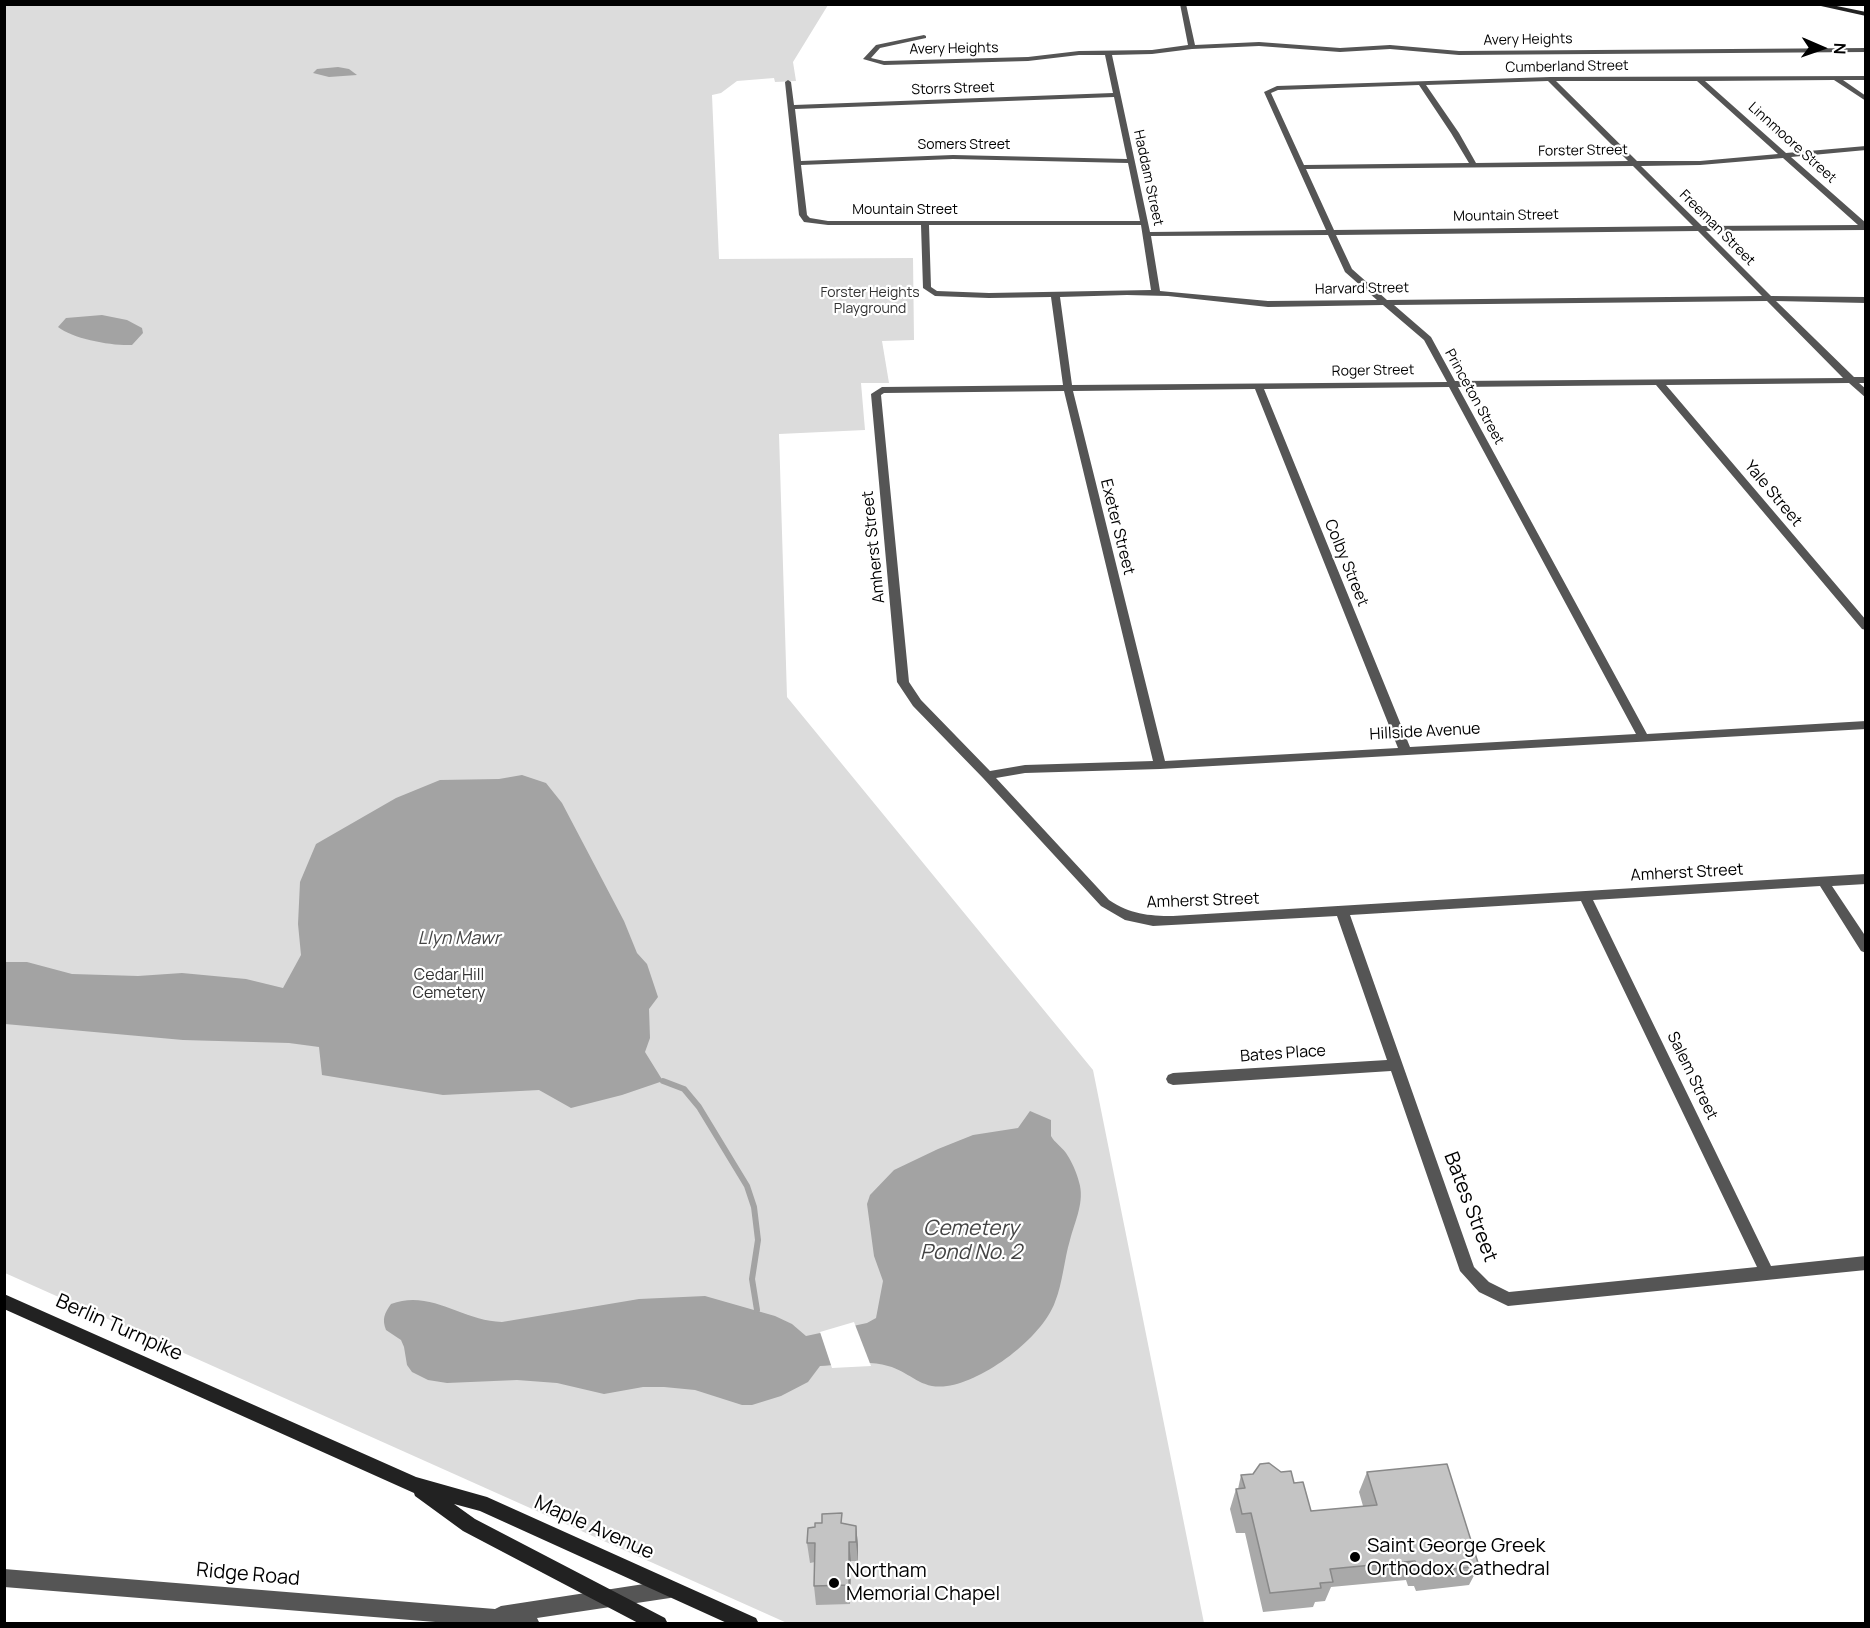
<!DOCTYPE html>
<html>
<head>
<meta charset="utf-8">
<style>
  body { margin:0 }
  #map { position:relative; width:1870px; height:1628px; overflow:hidden; background:#fff; font-family:Manrope,sans-serif }
  canvas { display:block }
  .frame { position:absolute; inset:0; border:6px solid #000; pointer-events:none }
  .north { position:absolute; left:1792px; top:18px; width:60px; height:60px; -webkit-text-stroke:4px #fff; paint-order:stroke; rotate:92deg; font-size:16px; font-weight:700; line-height:24px; text-align:center; color:#000 }
  .north::after { content:''; display:block; margin:auto; width:21px; height:27px; background:#000; clip-path:polygon(50% 0,100% 100%,50% 72%,0 100%) }
</style>
</head>
<body>
<div id="map">
<canvas width="1870" height="1628"></canvas>
<div class="frame"></div>
<div class="north">N</div>
</div>
<script>
const ctx = document.querySelector('canvas').getContext('2d');
ctx.lineJoin = 'round';
function paint(path, color) { ctx.fillStyle = color; ctx.fill(path, 'evenodd'); }
function stroke(path, color, width, dash) { ctx.strokeStyle = color; ctx.lineWidth = width; ctx.lineCap = dash ? 'butt' : 'round'; ctx.setLineDash(dash || []); ctx.stroke(path); }
function write(font, color, halo, rows, align = 'center') {
  ctx.font = font + ' Manrope,sans-serif'; ctx.lineWidth = 4.5; ctx.setLineDash([]); ctx.textBaseline = 'middle'; ctx.strokeStyle = halo; ctx.fillStyle = color; for (const [text, x, y, turn = 0] of rows) {
    ctx.save(); ctx.translate(x, y); ctx.rotate((+turn || 0) * Math.PI / 180); ctx.textAlign = isNaN(turn) ? turn : align; if (halo) ctx.strokeText(text, 0, 0); ctx.fillText(text, 0, 0); ctx.restore();
  }
}
const green = new Path2D(`
  M5 5H828L793 62 796 81 775 82 774 78 737 81 721 93 712 95 719 259 913 258 914 340 882 341 889 383H861L865 430 779 434 787 697 1093 1070 1204 1623H787L5 1273Z`);
const water = new Path2D(`
  M338 67 349 69 357 75 329 77 313 73 317 69Z
  M102 315 127 320 142 328 143 333 132 345C112 346 73 339 58 327L66 318Z
  M522 775 546 783 562 803 624 921 637 953 647 964 658 997 649 1009 650 1038 645 1052 663 1081 622 1095 571 1108 539 1090 443 1095 322 1075 319 1047 289 1043 183 1040 5 1024V962H27L72 974 138 976 182 973 246 979 283 988 301 955 298 924 300 882 316 844 396 798 440 780 499 779Z
  M1030 1111 1051 1120V1136C1055 1143 1061 1146 1066 1153 1071 1160 1077 1173 1079 1182 1085 1201 1075 1221 1070 1240 1064 1260 1063 1282 1055 1302 1042 1338 984 1381 947 1386 920 1390 911 1372 888 1366 867 1359 841 1365 820 1366L808 1382 781 1396 752 1405H742L695 1390 664 1387H643L604 1394 557 1383 517 1380 447 1383 428 1380 412 1372 407 1365 404 1347 401 1340 386 1330C382 1319 384 1314 391 1304 431 1289 462 1321 502 1322L639 1299 705 1296 775 1316 792 1324 806 1336 867 1323 876 1318 883 1281 874 1256 867 1204 870 1195 894 1170 938 1149 973 1135 1018 1128Z`);
const pier = new Path2D(`
  M854 1322 871 1366 832 1368 820 1332Z`);
const stream = new Path2D(`
  M663 1081 684 1089 699 1107 747 1186 754 1207 758 1240 752 1279 757 1310`);
const minor = new Path2D(`
  M1180 4H1186L1195 45 1259 42 1340 48 1390 45 1459 51 1866 48V52L1459 55 1390 49 1340 52 1259 46 1192 49 1152 54 1112 55 1150 232 1326 230 1264 92 1277 86 1550 77 1866 76V80H1843L1866 96V101L1834 80 1705 81 1786 153 1866 146V150L1791 157 1866 223V230L1706 231 1771 296 1866 297V303L1776 301 1854 377H1866V383H1859L1866 389V398L1849 383 1666 385 1866 620V630L1862 629 1656 385 1458 387 1647 734 1866 721V729L1160 769 1025 773 996 778 1109 900C1130 914 1148 916 1173 916L1866 874V884L1832 886 1866 937V953L1861 951 1820 886 1593 900 1771 1266 1866 1256V1270L1508 1306 1479 1292 1460 1271 1391 1071 1173 1085 1168 1083 1166 1079 1168 1075 1173 1073 1387 1060 1337 916 1153 926 1125 920 1101 906 983 778 913 706 897 682 871 394 882 387 1063 385 1051 297 989 298 935 296 923 288 921 225H828L804 222 799 215 785 82 788 80 791 82 794 105 1113 93 1105 55H1079L1028 61 884 65 863 59 876 45 924 35 926 36V38L880 48 871 58 884 61 1028 57 1079 51 1152 50 1188 45ZM1548 81 1628 161 1476 163 1459 133 1426 85ZM1556 81H1697L1778 154 1700 161H1637ZM1419 85 1451 133 1469 163 1304 165 1271 93 1278 90ZM1114 97 1127 159 953 155 801 161 795 109ZM1783 158 1858 225 1702 226 1641 166 1700 165ZM953 159 1128 163 1140 221H828L810 218 807 215 801 165ZM1633 166 1693 226 1334 230 1306 169ZM929 225H1141L1151 290 989 293 937 291 931 287ZM1698 231 1762 296 1387 300 1352 269 1336 235ZM1328 235 1345 272 1377 300 1268 301 1160 291 1151 236ZM1127 295 1168 296 1268 307 1383 305 1424 340 1447 382 1072 385 1060 297ZM1767 301 1843 378 1455 381 1431 337 1394 305ZM1449 387 1636 734 1410 747 1264 389ZM1255 389 1398 748 1165 761 1073 391ZM1064 391 1153 761 1025 765 990 771 921 700 909 682 881 395 884 393ZM1581 901 1757 1267 1509 1292 1489 1282 1474 1267 1350 915Z`);
const tertiary = new Path2D(`
  M4 1569 495 1609 501 1606 670 1580 676 1583 679 1589 676 1595 670 1598 537 1618 540 1624H460L4 1587Z`);
const secondary = new Path2D(`
  M1812 4H1827L1866 12V16Z
  M4 1294 416 1477 487 1497 756 1618 759 1624H729L480 1511 454 1504 475 1519 665 1618 668 1624H640L463 1531 415 1496 414 1493 4 1309Z`);
const wall = new Path2D(`
  M1367 1472 1479 1566 1469 1585 1416 1591 1414 1586H1408L1406 1580 1331 1587 1325 1601 1315 1602 1313 1607 1263 1612 1245 1533H1236L1230 1509 1236 1489H1238L1241 1475 1294 1483 1311 1511 1363 1506 1359 1492Z
  M822 1523H842L856 1526 858 1545V1561H851L850 1604 816 1605 814 1586 815 1562 810 1563 807 1543 815 1527Z`);
const shadedWall = new Path2D(`
  M856 1526 858 1545V1561L856 1542Z
  M849 1542 851 1561 850 1604 849 1585Z`);
const building = new Path2D(`
  M1269 1463 1281 1472 1291 1471 1294 1483 1303 1482 1311 1511 1377 1505 1367 1472 1447 1464 1479 1566 1426 1572 1424 1566 1417 1567 1415 1561 1330 1569 1333 1582 1320 1583 1321 1588 1270 1593 1251 1513 1242 1514 1236 1489 1245 1488 1241 1475 1253 1474 1260 1464Z
  M842 1513 841 1523 856 1526V1542H849V1585L814 1586 815 1543H807L808 1528 815 1527V1523H822V1514Z`);
const markers = [
  [1355,1557,6,"#000"],
  [834,1583,6,"#000"]
];
const farStreetnames = [
  ["Avery Heights",1528,40,-1],
  ["Avery Heights",954,49,-1],
  ["Cumberland Street",1567,67,-1],
  ["Storrs Street",953,89,-2],
  ["Linnmoore Street",1792,143,42],
  ["Somers Street",964,145],
  ["Forster Street",1583,151,-1],
  ["Haddam Street",1148,178,78],
  ["Mountain Street",905,210],
  ["Mountain Street",1506,216,-1],
  ["Freeman Street",1717,228,45],
  ["Harvard Street",1362,289,-1],
  ["Roger Street",1373,371,-1],
  ["Princeton Street",1474,397,61]
];
const farParknames = [
  ["Forster Heights",870,293],
  ["Playground",870,309]
];
const streetNames = [
  ["Yale Street",1773,494,50],
  ["Exeter Street",1117,527,76],
  ["Amherst Street",874,547,-96],
  ["Colby Street",1346,563,68],
  ["Hillside Avenue",1425,732,-3],
  ["Amherst Street",1687,873,-3],
  ["Amherst Street",1203,901,-2],
  ["Bates Place",1283,1054,-4],
  ["Salem Street",1692,1076,64]
];
const parkNames = [
  ["Cedar Hill",449,976],
  ["Cemetery",449,994]
];
const waterNames = [
  ["Llyn Mawr",459,939]
];
const nearStreetnames = [
  ["Bates Street",1470,1207,69],
  ["Berlin Turnpike",119,1328,24],
  ["Maple Avenue",594,1528,24],
  ["Ridge Road",248,1575,5]
];
const nearPoinames = [
  ["Saint George Greek",1367,1546],
  ["Orthodox Cathedral",1367,1569],
  ["Northam",846,1571],
  ["Memorial Chapel",846,1594]
];
const nearWaternames = [
  ["Cemetery",971,1229],
  ["Pond No. 2",971,1253]
];
paint(green, '#dcdcdc');
paint(water, '#a3a3a3');
paint(pier, '#fff');
stroke(stream, '#a3a3a3', 6);
paint(minor, '#555');
paint(tertiary, '#555');
paint(secondary, '#222');
paint(wall, '#a9a9a9');
paint(shadedWall, '#898989');
paint(building, '#c4c4c4');
stroke(building, '#898989', 1.5);
for (const [x, y, r, color] of markers) { const dot = new Path2D(); dot.arc(x, y, r, 0, 2 * Math.PI); ctx.fillStyle = color; ctx.fill(dot); stroke(dot, '#fff', 2); }
write('14px', '#000', '#fff', farStreetnames);
write('14px', '#333', '#fff', farParknames);
write('16px', '#000', '#fff', streetNames);
write('16px', '#333', '#fff', parkNames);
write('italic 18px', '#444', '#fff', waterNames);
write('20px', '#000', '#fff', nearStreetnames);
write('20px', '#000', '#fff', nearPoinames, 'left');
write('italic 21px', '#444', '#fff', nearWaternames);
</script>
</body>
</html>
